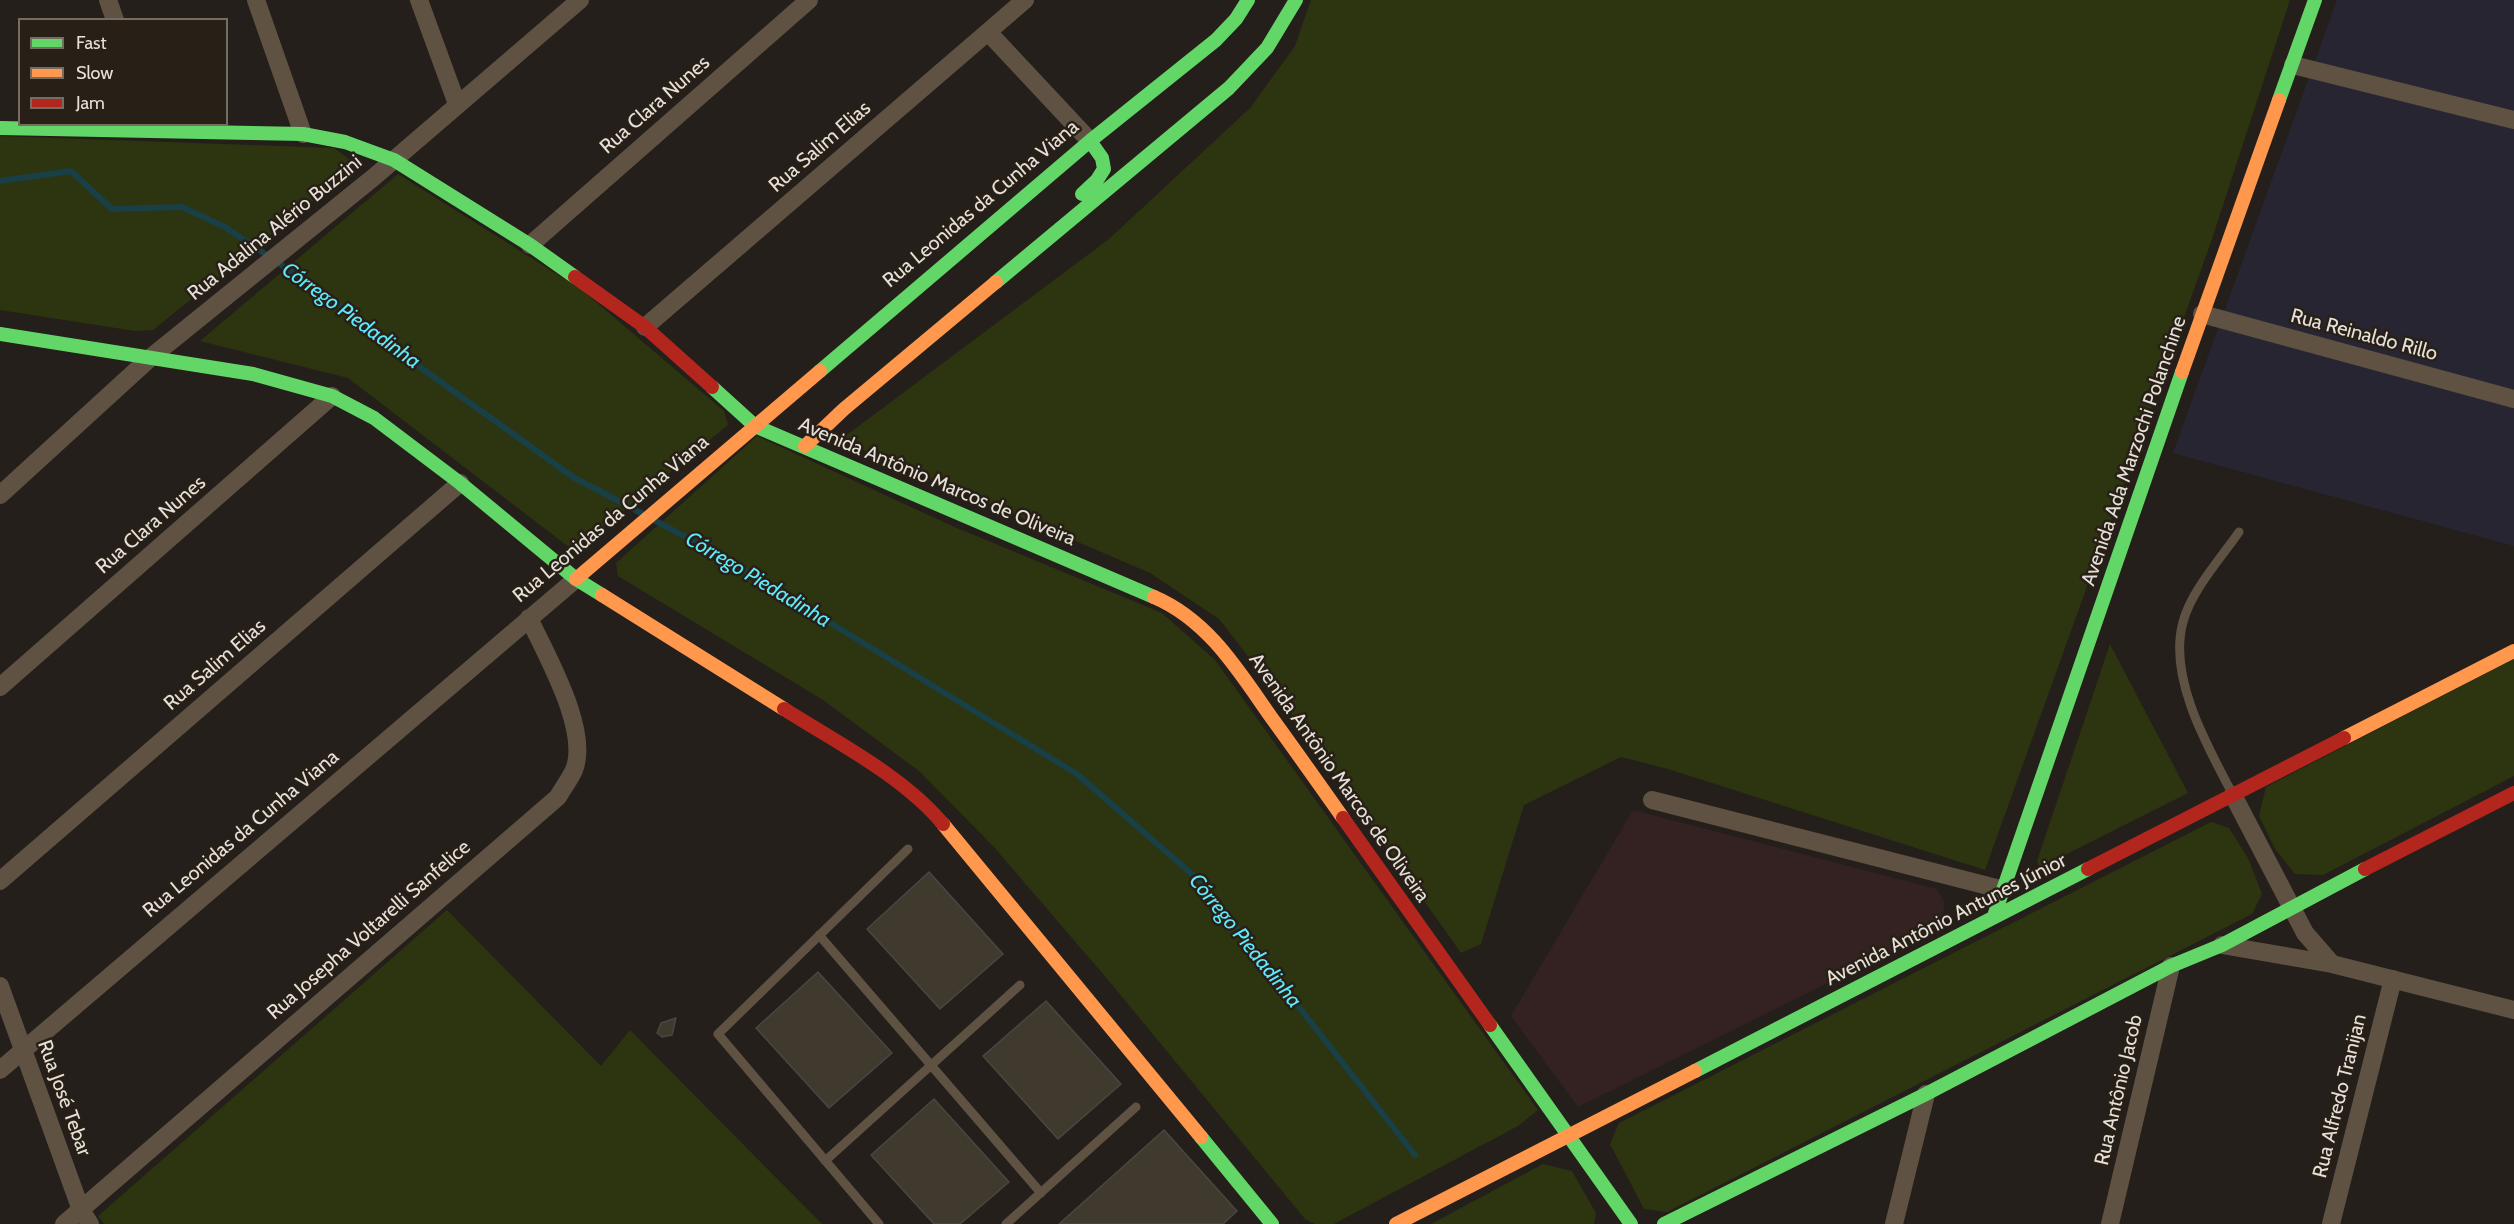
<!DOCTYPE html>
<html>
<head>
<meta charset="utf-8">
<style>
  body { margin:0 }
  #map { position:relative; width:2514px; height:1224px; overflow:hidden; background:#241f1a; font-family:Cabin,sans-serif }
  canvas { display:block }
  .legend { position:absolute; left:18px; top:18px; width:210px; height:108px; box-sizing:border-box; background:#282016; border:2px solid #746d64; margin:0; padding:8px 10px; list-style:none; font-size:18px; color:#e5e0d9 }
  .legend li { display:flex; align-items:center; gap:12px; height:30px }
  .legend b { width:30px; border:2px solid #746d64 }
</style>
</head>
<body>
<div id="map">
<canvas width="2514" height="1224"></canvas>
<ul class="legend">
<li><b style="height:8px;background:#63d668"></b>Fast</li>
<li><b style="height:8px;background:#ff974d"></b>Slow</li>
<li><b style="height:8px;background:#b3261e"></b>Jam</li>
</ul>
</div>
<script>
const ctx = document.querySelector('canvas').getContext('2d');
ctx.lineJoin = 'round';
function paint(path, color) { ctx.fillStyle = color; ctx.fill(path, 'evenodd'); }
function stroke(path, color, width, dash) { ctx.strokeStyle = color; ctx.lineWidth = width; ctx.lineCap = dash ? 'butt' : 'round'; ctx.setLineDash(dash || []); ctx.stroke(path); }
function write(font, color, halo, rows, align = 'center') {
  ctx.font = font + ' Cabin,sans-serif'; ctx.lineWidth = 5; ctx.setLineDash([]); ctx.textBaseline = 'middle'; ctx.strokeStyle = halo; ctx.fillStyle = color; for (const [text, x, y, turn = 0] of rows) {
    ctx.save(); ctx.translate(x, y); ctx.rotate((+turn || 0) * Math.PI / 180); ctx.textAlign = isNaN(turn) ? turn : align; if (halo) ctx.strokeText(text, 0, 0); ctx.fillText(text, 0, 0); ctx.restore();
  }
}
const commercial = new Path2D(`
  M1633 810 1937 889 1945 903 1940 927 1578 1107 1511 1016Z`);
const industrial = new Path2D(`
  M2337 0H2514V546L2173 453Z`);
const green = new Path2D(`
  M1311 0H2290L2211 242 1985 870 1668 769 1621 757 1524 805 1481 944 1461 953 1282 700 1219 619 1150 573 840 440 1109 239 1250 108 1295 46Z
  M0 136 334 148 356 164 348 173 153 330 135 331 0 310Z
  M398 174 582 290 724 411 728 425 574 551 348 378 200 341Z
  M757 436 950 525 1162 613 1215 660 1538 1110 1518 1126 1334 1224H1315L1305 1219 1109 981 993 846 919 771 823 700 618 576 616 563Z
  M2110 644 2188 793 2039 868 2037 861Z
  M2514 659V776L2323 875 2295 874 2275 849 2259 816 2266 787Z
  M2211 822 2229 828 2248 858 2262 894 2252 914 1667 1212 1644 1209 1610 1144 1619 1123Z
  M447 910 601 1066 630 1030 822 1224H104L98 1216Z
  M1543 1164 1572 1171 1596 1213 1594 1224H1431Z`);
const stream = new Path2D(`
  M0 181 71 171 112 209 182 207 225 227 326 295 399 352 573 477 643 514
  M654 520 721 556 1077 774 1201 882 1415 1155`);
const building = new Path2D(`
  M929 872 1003 954 940 1009 867 929Z
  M818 972 892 1053 829 1108 756 1028Z
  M1046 1001 1121 1084 1058 1139 983 1056Z
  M676 1018 672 1035 662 1037 657 1033 661 1023Z
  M934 1099 1009 1182 960 1224H934L871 1155Z
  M1164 1130 1237 1211 1223 1224H1059Z`);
const lane = new Path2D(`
  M2231 791C2206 744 2168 676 2183 622 2191 591 2221 558 2239 532
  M819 935 1041 1193
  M825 1161 1020 985
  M879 1224 718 1034 908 849
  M1006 1224 1136 1107`);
const street = new Path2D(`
  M108 0 115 20
  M256 0 303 134
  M419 0 457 104
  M988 32 1090 141
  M2293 65 2514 120
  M530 245 809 0
  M2202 314 2514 399
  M645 327 1025 0
  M0 495 150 358 374 177 580 0
  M0 687 332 396
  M2233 795 2305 933 2332 964
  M1652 800 2004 890
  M0 881 460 483
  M2222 945 2332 964 2514 1010
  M0 986 81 1210 90 1224
  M0 1070 576 579
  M64 1224 558 797C563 788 570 779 574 770 590 730 546 655 529 618
  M1894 1224 1926 1094
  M2110 1224 2171 966
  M2331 1224 2393 979`);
const fast = new Path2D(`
  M2279 100 2315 0
  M0 128 303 134 345 142 394 160 530 245 575 277
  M1082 194 1097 180 1104 169 1102 158 1090 141
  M996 282 1229 88 1267 48 1296 0
  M0 334 253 374 332 396 374 418 460 483 576 579 602 595
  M820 371 1090 141 1216 40 1236 19 1248 0
  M712 387 755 426 1154 597
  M1994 916 2182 372
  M1490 1025 1631 1224
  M1695 1071 2088 869
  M1201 1137 1272 1224
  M1664 1224 1926 1094 2171 966 2222 945 2365 869`);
const slow = new Path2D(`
  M2182 372 2279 100
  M805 446 844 409 996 282
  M576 579 820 371
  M602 595 784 709
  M1154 597C1208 620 1238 670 1271 717 1295 750 1319 784 1343 818
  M2344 738 2514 651
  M943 824 1201 1137
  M1396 1224 1695 1071`);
const jam = new Path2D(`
  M575 277 645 327 712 387
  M784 709C836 742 903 776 943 824
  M1343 818 1490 1025
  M2088 869 2344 738
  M2365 869 2514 793`);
const streetNames = [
  ["Rua Clara Nunes",655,105,-41],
  ["Rua Salim Elias",820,147,-41],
  ["Rua Leonidas da Cunha Viana",981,204,-40],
  ["Rua Adalina Alério Buzzini",275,228,-39],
  ["Rua Reinaldo Rillo",2364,335,15],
  ["Avenida Ada Marzochi Polanchine",2134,451,-71],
  ["Avenida Antônio Marcos de Oliveira",937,482,23],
  ["Rua Leonidas da Cunha Viana",611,519,-40],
  ["Rua Clara Nunes",151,525,-41],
  ["Rua Salim Elias",215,665,-41],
  ["Avenida Antônio Marcos de Oliveira",1339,778,55],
  ["Rua Leonidas da Cunha Viana",241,834,-40],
  ["Avenida Antônio Antunes Júnior",1946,920,-27],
  ["Rua Josepha Voltarelli Sanfelice",369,930,-41],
  ["Rua Antônio Jacob",2119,1090,-77],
  ["Rua Alfredo Tranijan",2340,1096,-76],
  ["Rua José Tebar",64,1098,70]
];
const waterNames = [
  ["Córrego Piedadinha",351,316,36],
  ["Córrego Piedadinha",758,580,31],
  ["Córrego Piedadinha",1245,941,51]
];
paint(commercial, '#342222');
paint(industrial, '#282532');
paint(green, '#2c3510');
stroke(stream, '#184046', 6);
paint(building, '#403a2e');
stroke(building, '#4a4642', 1.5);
stroke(lane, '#5f5243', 9);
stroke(street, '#5f5243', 18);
stroke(fast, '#63d668', 14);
stroke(slow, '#ff974d', 14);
stroke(jam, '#b3261e', 14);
write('20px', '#e5e0d9', '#282016', streetNames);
write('italic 21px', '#5ee9fd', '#282016', waterNames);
</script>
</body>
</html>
